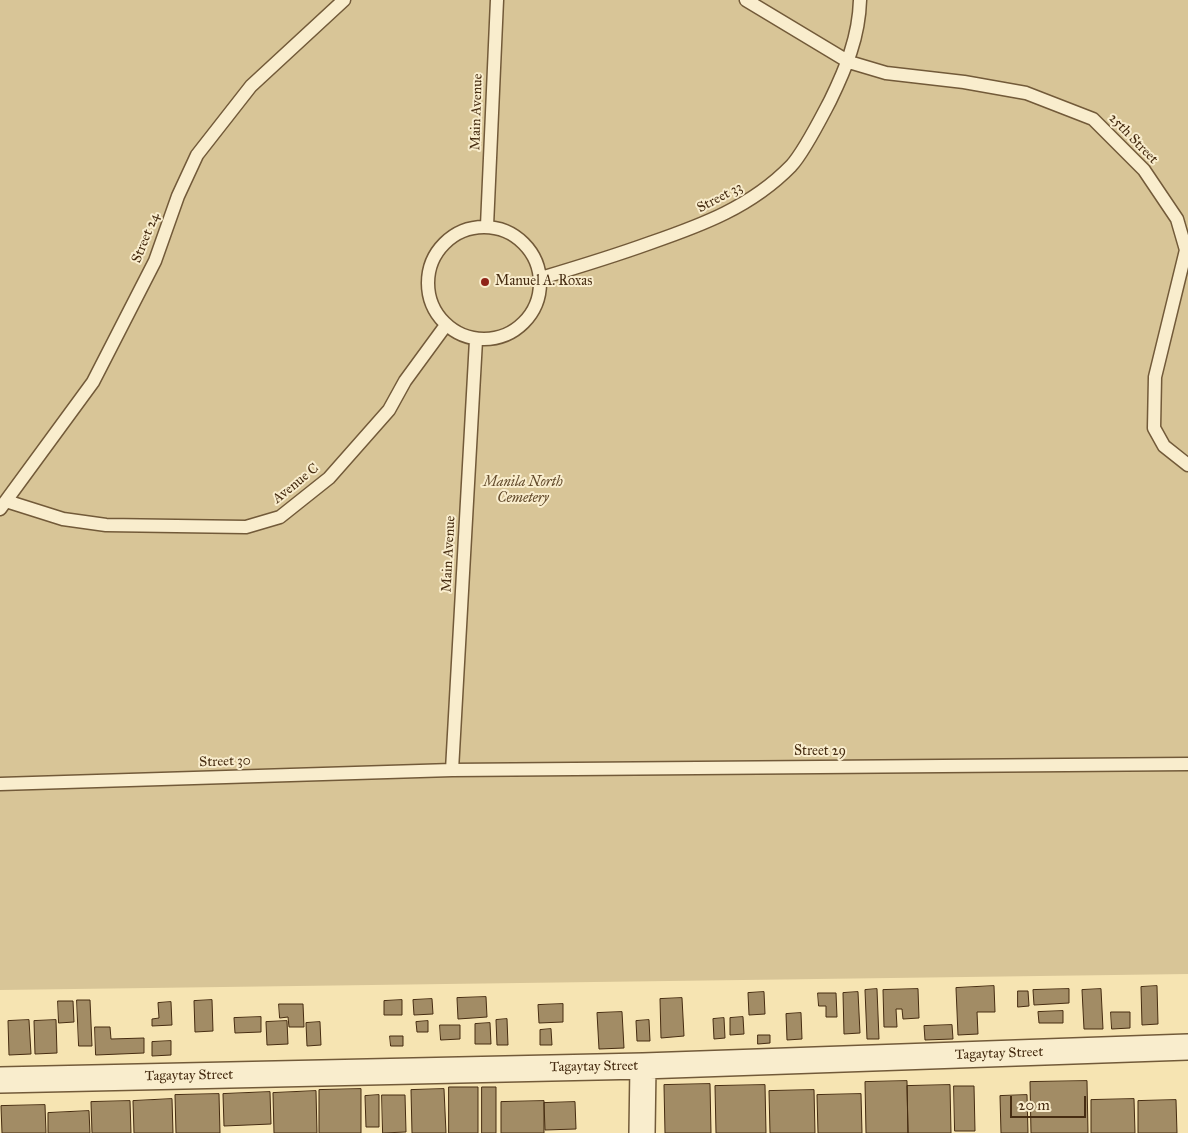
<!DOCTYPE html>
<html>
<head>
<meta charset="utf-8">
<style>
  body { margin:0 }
  #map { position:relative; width:1188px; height:1133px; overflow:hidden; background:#f6e4b2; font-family:"IM FELL Great Primer",serif }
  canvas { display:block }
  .scale { position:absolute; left:1010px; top:1096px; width:76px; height:22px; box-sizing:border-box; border:2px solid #462c11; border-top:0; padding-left:6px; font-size:15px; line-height:18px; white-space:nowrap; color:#462c11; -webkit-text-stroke:4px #f9edcd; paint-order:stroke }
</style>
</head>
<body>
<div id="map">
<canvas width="1188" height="1133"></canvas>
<div class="scale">20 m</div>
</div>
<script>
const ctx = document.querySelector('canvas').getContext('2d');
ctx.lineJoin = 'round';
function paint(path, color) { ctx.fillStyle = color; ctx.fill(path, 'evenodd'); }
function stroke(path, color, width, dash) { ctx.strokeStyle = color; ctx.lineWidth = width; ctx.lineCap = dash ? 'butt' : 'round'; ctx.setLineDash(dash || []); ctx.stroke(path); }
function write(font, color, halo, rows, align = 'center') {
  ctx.font = font + ' "IM FELL Great Primer",serif'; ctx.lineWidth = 4; ctx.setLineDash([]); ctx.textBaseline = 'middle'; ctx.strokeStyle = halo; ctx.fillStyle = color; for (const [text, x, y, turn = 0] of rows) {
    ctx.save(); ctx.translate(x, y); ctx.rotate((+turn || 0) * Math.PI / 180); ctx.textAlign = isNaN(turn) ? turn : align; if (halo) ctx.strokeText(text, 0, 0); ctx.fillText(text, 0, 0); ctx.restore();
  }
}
const green = new Path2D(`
  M0 0H1188V974L0 990Z`);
const building = new Path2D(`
  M994 986 995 1012H977L978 1034 958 1035 956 988Z
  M1157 986 1158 1024 1142 1025 1141 987Z
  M877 989 879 1039H867L865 990Z
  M918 989 919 1018 903 1019 902 1009H896L897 1027H884L883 990Z
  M1069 989V1003L1034 1005 1033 990Z
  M1101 989 1103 1029H1084L1082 990Z
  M1018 991H1028L1029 1006 1018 1007Z
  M764 992 765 1014 749 1015 748 993Z
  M858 992 860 1033 844 1034 843 993Z
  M818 993H836L837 1017H826V1006H819Z
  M486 997 487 1017 458 1019 457 998Z
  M682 998 684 1036 661 1038 660 999Z
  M432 999 433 1014 414 1015 413 1000Z
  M77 1000H90L92 1046H79Z
  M212 1000 213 1031 195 1032 194 1001Z
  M402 1000V1015H384V1001Z
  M58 1001H73L74 1022 59 1023Z
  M171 1002 172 1025 152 1026V1019L159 1018 158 1003Z
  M279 1004H303L304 1027H289L288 1017 280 1018Z
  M563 1004V1022L539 1023 538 1005Z
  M1063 1011V1023H1039L1038 1012Z
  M622 1012 624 1048 599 1049 597 1013Z
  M1111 1012H1130V1028L1112 1029Z
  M801 1013 802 1039 787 1040 786 1014Z
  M261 1017V1032L235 1033 234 1018Z
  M743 1017 744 1034 730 1035V1018Z
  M724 1018 725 1038 714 1039 713 1019Z
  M507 1019 508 1045H497L496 1020Z
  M29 1020 31 1054 9 1055 8 1021Z
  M56 1020 57 1053 35 1054 34 1021Z
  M649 1020 650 1041H637L636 1021Z
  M287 1021 288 1044 267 1045 266 1022Z
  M428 1021V1032H417L416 1022Z
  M320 1022 321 1045 307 1046 306 1023Z
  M490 1023 491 1044H475V1024Z
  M440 1025H460V1039L441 1040Z
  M952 1025 953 1039 925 1040 924 1026Z
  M95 1027H110L111 1039 144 1038V1053L96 1055Z
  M551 1029 552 1045H540V1030Z
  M758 1035H770V1043L758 1044Z
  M390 1036H403V1046H391Z
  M171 1041V1055L152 1056V1042Z
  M907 1081 908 1133H866L865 1082Z
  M1087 1081 1088 1133H1031L1030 1082Z
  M710 1084 711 1133H665L664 1085Z
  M765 1085 766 1133H716L715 1086Z
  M950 1085 951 1133H908L907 1086Z
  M954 1086H974L975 1131H955Z
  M449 1087H478V1133H449Z
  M482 1087H496V1133H482Z
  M361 1089V1133H319V1090Z
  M444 1089 446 1133H412L411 1090Z
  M814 1090 815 1133H770L769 1091Z
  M316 1091 317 1133H274L273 1093Z
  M270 1092 271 1124 224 1126 223 1094Z
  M219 1094 220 1133H176L175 1095Z
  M861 1094 862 1133H818L817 1095Z
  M379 1095V1127H366L365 1096Z
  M382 1095H405L406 1132 383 1133Z
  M1027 1095 1028 1133H1001L1000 1096Z
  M172 1099 173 1133H134L133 1101Z
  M1134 1099 1135 1133H1091V1100Z
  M1176 1100 1177 1133H1138V1101Z
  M130 1101 131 1133H92L91 1102Z
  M544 1101V1133H501V1102Z
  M575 1102 576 1129 545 1130 544 1103Z
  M45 1105 46 1133H2L1 1106Z
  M89 1111 90 1133H48V1113Z`);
const lane = new Path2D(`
  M746 0 849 62 886 73 964 82 1026 93 1093 119 1144 170 1177 219 1186 250 1155 377 1154 428 1164 446 1188 465
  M487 226 497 0
  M428 283a56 56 0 1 1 112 0a56 56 0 1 1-112 0Z
  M541 278C578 267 614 256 650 243 702 225 751 207 791 166 804 152 821 118 830 101 846 68 859 37 860 0
  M6 501 63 519 106 525 246 527 280 517 329 478 389 410 405 381 446 325
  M0 509 93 382 155 261 178 196 197 155 251 86 344 0
  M452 770 476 340
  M0 784 452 770 1188 764`);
const street = new Path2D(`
  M0 1080 643 1066 1188 1047
  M642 1133 643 1066`);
const markers = [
  [485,282,5,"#8f2418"]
];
const streetNames = [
  ["Main Avenue",477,112,-88],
  ["25th Street",1133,139,46],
  ["Street 33",720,198,-28],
  ["Street 24",146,238,-68],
  ["Avenue C",296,484,-39],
  ["Main Avenue",449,554,-87],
  ["Street 29",820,752],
  ["Street 30",225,762,-2],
  ["Tagaytay Street",999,1054,-2],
  ["Tagaytay Street",594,1067,-1],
  ["Tagaytay Street",189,1076,-1]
];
const poiNames = [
  ["Manuel A. Roxas",495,282]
];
const parkNames = [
  ["Manila North",523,483],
  ["Cemetery",523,499]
];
paint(green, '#d8c597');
paint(building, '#a28c65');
stroke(building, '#462c11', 1);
stroke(lane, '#725a39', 15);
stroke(street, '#725a39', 28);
stroke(lane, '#f9edcd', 12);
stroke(street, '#f9edcd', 25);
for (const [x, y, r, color] of markers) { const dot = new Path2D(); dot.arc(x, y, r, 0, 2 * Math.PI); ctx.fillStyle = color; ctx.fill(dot); stroke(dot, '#f9edcd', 2); }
write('14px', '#462c11', '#f9edcd', streetNames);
write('14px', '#462c11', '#f9edcd', poiNames, 'left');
write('italic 14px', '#634b2c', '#f9edcd', parkNames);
</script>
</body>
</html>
